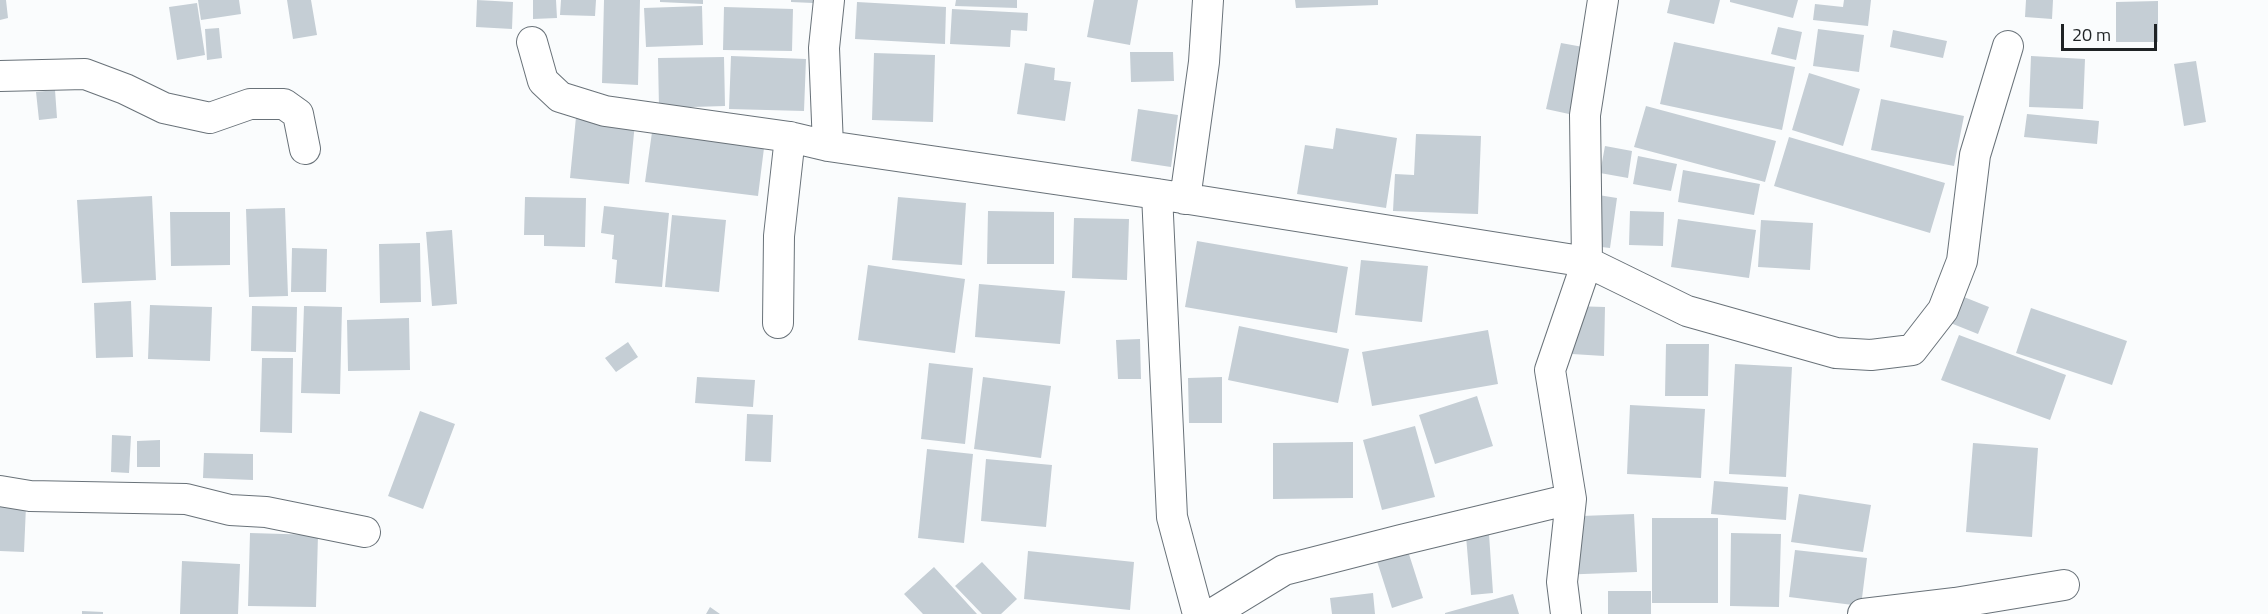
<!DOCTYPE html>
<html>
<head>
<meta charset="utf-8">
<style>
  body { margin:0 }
  #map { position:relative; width:2268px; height:614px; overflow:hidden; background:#fafcfd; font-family:"Titillium Web",sans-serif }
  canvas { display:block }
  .scale { position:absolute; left:2061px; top:24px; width:96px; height:27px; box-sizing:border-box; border:3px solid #1f2325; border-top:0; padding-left:8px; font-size:18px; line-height:21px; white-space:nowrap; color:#1f2325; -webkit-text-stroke:4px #fafcfd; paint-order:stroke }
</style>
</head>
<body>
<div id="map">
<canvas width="2268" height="614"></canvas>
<div class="scale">20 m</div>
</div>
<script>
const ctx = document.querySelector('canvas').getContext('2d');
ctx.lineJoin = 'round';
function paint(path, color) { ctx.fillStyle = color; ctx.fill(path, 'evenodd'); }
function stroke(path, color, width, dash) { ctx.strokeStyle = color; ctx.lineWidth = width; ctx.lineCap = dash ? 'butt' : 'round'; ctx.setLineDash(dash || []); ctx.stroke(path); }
const building = new Path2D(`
  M0 0H6L8 18 0 20Z
  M198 0H239L241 14 201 20Z
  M287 0H311L317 35 293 39Z
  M477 0 513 2 512 29 476 27Z
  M533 0H556L557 18 533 19Z
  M561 0H596L595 16 560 15Z
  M604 0H640L638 85 602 83Z
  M660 0H703V4L660 2Z
  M791 0H813V3L791 2Z
  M956 0H1017V8L955 6Z
  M1094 0H1138L1130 45 1087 37Z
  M1295 0H1378V5L1296 8Z
  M1670 0H1720L1714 24 1667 13Z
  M1730 0H1798L1793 18 1730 2Z
  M1844 0H1871L1868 26 1813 20 1815 4 1843 7Z
  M2026 0H2053L2052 19 2025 17Z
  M2158 1V42H2116V2Z
  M857 2 946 7 945 44 855 39Z
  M197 3 205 55 177 60 169 7Z
  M702 6 703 45 646 47 644 8Z
  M724 7 793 9 792 51 723 50Z
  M952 9 1028 13 1027 31 1011 30 1010 47 950 44Z
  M1778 27 1802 32 1796 60 1771 54Z
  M219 28 222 58 207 60 205 29Z
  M1818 29 1864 35 1859 72 1813 66Z
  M1893 30 1947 41 1943 58 1890 47Z
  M1674 42 1795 67 1782 130 1660 104Z
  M1561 43 1583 47 1569 114 1546 109Z
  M1130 52H1173L1174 81 1131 82Z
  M874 53 935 55 933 122 872 120Z
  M731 56 806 59 804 111 729 109Z
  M2031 56 2085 59 2083 109 2029 107Z
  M724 57 725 106 659 108 658 58Z
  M2196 61 2206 122 2184 126 2174 64Z
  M1025 63 1055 68 1054 80 1071 82 1065 121 1017 114Z
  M1809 73 1860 89 1843 146 1792 130Z
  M55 90 57 118 39 120 36 92Z
  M1881 99 1964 116 1954 166 1871 150Z
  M1646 106 1776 141 1765 182 1634 147Z
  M1138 109 1178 115 1171 167 1131 161Z
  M2027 114 2099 121 2097 144 2024 137Z
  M576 117 635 123 629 184 570 178Z
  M653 125 765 140 758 196 645 182Z
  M1336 128 1397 138 1386 208 1297 194 1305 145 1333 149Z
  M1416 134 1481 136 1478 214 1393 211 1395 174 1414 175Z
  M1789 137 1945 183 1930 233 1774 186Z
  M1605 146 1632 151 1628 178 1600 173Z
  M1638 156 1677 164 1671 191 1633 184Z
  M1683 170 1760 184 1754 215 1678 202Z
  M1592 194 1617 198 1610 248 1585 245Z
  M152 196 156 280 82 283 77 200Z
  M525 197 586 198 585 247 544 246V235H524Z
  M898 197 966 203 962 265 892 260Z
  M604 206 669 213 662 287 615 283 617 260 612 259 614 235 601 233Z
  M285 208 288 296 249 297 246 209Z
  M988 211 1054 212V264H987Z
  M1630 211 1664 212 1663 246 1629 245Z
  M170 212H230V265L171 266Z
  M672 215 726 220 719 292 665 287Z
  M1074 218 1129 219 1127 280 1072 278Z
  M1678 219 1756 230 1749 278 1671 267Z
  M1761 220 1813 223 1810 270 1758 267Z
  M452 230 457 304 432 306 426 232Z
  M1197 241 1348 267 1337 333 1185 307Z
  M420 243 421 302 380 303 379 244Z
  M292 248 327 249 326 292H291Z
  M1361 260 1428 266 1422 322 1355 315Z
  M868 265 965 279 955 353 858 340Z
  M979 284 1065 291 1060 344 975 337Z
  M1959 295 1989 307 1978 334 1948 322Z
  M131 301 133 357 96 358 94 303Z
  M150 305 212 307 210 361 148 359Z
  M252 306 297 307 296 352 251 351Z
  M304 306 342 307 340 394 301 393Z
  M1573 306 1605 307 1604 356 1572 354Z
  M2031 308 2127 341 2112 385 2016 353Z
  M409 318 410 370 348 371 347 320Z
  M1239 326 1349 349 1338 403 1228 380Z
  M1488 330 1498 384 1372 406 1362 352Z
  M1959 335 2066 375 2050 420 1941 380Z
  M1140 339 1141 379H1118L1116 340Z
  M628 342 638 357 616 372 605 358Z
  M1666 344H1709L1708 396H1665Z
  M262 358H293L292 433 260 432Z
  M929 363 973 368 965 444 921 439Z
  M1735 364 1792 367 1786 477 1729 474Z
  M697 377 755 380 753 407 695 403Z
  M983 377 1051 386 1041 458 974 449Z
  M1222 377V423H1189L1188 378Z
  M1477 396 1493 446 1435 464 1419 415Z
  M1630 405 1705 409 1701 478 1627 474Z
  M420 411 455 424 423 509 388 496Z
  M747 414 773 415 771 462 745 461Z
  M1415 426 1435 497 1382 510 1363 440Z
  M112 435 131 436 129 473 111 472Z
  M160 440V467H137V441Z
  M1353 442V498L1273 499V443Z
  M1973 443 2038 448 2032 537 1966 532Z
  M927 449 973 454 964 543 918 538Z
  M204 453 253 454V480L203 478Z
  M986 459 1052 465 1046 527 981 521Z
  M1714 481 1788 487 1786 520 1711 514Z
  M1799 494 1871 505 1863 552 1791 542Z
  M0 504 26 506 24 552 0 551Z
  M1634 514 1637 572 1557 575 1555 517Z
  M1652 518H1718V603H1652Z
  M250 533 318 535 316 607 248 606Z
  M1731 533 1781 534 1779 607 1730 606Z
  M1489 534 1493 593 1471 595 1466 536Z
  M1407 548 1423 598 1392 608 1376 558Z
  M1795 550 1867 558 1861 606 1789 597Z
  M1028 551 1134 562 1130 610 1024 599Z
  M182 561 240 564 238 614H180Z
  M982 562 1017 599 1001 614H982L955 586Z
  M934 567 977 614H923L904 594Z
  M1608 591H1651V614H1608Z
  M1373 593 1375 614H1332L1330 598Z
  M1513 594 1519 614H1445V613Z
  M710 607 720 614H706Z
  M82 611 103 612V614H82Z`);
const minor = new Path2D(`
  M532 42 543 81 560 97 605 111 790 137 828 146 1157 194 1587 262 1687 311 1836 353 1871 355 1912 350 1943 310 1962 261 1975 155 2008 46
  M0 76 85 74 125 89 164 108 210 118 250 104H284L298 114 305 149
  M828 146 824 48 829 0
  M1157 194 1172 517 1198 614
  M1185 199 1204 62 1208 0
  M778 323 779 236 790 137
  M0 491 30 496 186 499 230 510 266 512 365 532
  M1212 614 1284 570 1401 540 1571 499
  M1566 614 1562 582 1571 499 1550 370 1587 262 1585 115 1603 0
  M1863 614 1955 603 2064 585`);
paint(building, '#c5ced5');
stroke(minor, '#697279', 32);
stroke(minor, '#fff', 30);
</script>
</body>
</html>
